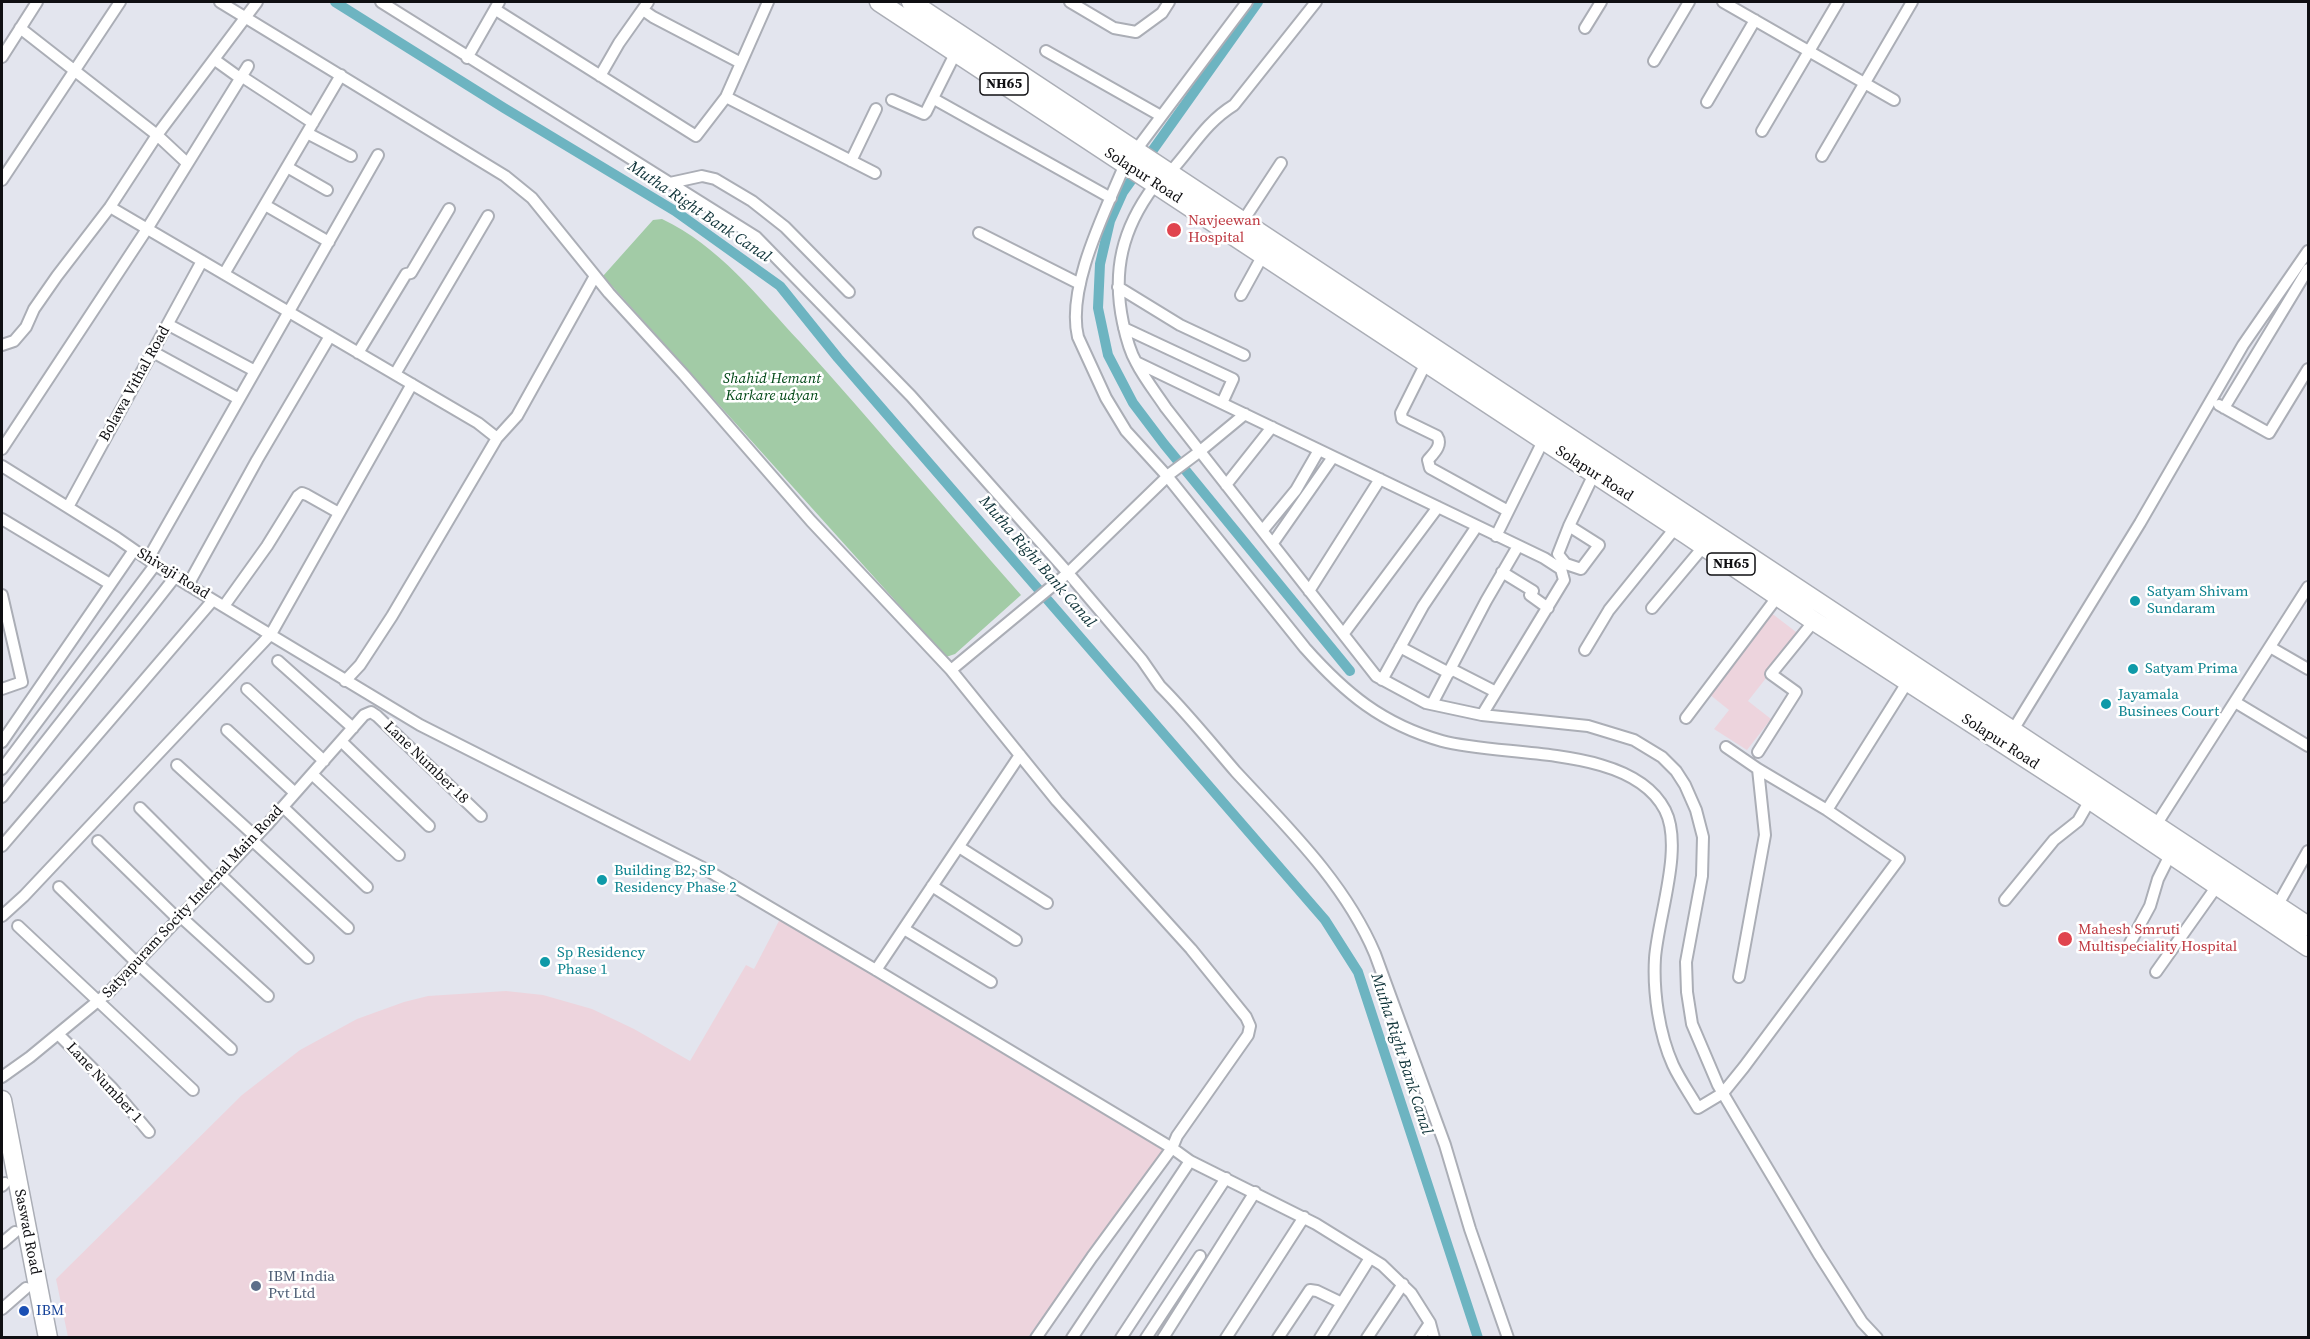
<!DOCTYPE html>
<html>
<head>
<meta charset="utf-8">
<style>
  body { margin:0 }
  #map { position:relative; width:2310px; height:1339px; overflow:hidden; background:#e3e5ee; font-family:"Source Serif 4",serif }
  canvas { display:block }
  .frame { position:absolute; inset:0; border:3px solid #0f0f12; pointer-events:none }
</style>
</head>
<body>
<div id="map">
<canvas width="2310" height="1339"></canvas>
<div class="frame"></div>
</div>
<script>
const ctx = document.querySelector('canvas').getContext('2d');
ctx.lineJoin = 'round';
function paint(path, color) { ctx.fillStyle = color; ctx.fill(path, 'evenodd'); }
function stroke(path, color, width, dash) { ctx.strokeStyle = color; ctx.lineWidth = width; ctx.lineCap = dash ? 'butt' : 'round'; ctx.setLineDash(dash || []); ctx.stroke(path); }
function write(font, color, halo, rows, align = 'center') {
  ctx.font = font + ' "Source Serif 4",serif'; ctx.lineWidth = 5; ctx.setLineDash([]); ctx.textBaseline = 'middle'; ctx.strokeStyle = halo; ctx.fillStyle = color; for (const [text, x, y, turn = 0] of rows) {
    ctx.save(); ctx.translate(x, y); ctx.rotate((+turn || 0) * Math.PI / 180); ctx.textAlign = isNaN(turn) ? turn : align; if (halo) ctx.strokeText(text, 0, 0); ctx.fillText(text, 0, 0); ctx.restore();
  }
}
const commercial = new Path2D(`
  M1770 612 1800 635 1748 701 1771 719 1747 750 1714 729 1729 710 1709 694Z
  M781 917 1165 1149 1028 1337H68L56 1279 242 1095 300 1050 357 1019 404 1002 428 996 506 991 543 995 592 1009 634 1029 690 1061 746 965 754 969Z`);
const green = new Path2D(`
  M662 219C718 245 759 298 800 342 875 425 947 511 1021 595L955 654 946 657 603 276 653 220Z`);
const canal = new Path2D(`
  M335 2 504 108 675 211 780 286 838 358 1325 920 1358 972 1478 1338
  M1258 2 1123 192 1110 221 1100 264 1098 308 1108 355 1133 403 1164 444 1350 671`);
const street = new Path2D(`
  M220 2 505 176 532 198 609 293 684 375 811 521 951 670 1057 801 1191 949 1246 1017 1250 1026 1248 1035 1177 1136 1172 1148 1190 1161 1316 1224 1382 1265 1411 1293 1430 1323 1434 1338
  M381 2 756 237 911 396 1068 573 1142 660 1160 686C1187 713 1211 743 1236 772 1288 828 1345 883 1375 954L1445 1145 1470 1229 1508 1338
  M1070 2 1114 28 1136 32 1162 13 1169 2
  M1316 2 1234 105C1205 123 1193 147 1171 171 1166 177 1159 180 1154 186 1122 229 1112 271 1123 323 1126 337 1129 350 1136 362 1144 378 1156 393 1166 408L1376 676 1426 703 1482 715 1588 726 1634 740 1662 757 1676 771 1685 785 1696 810 1703 837 1702 876 1686 962 1687 992 1692 1024 1718 1085 1738 1119 1818 1253 1862 1322 1877 1338
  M1723 2 1894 100
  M496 10 696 136 726 97 768 2
  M643 10 653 17 741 63
  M20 28 157 135 187 163
  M1585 28 1601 2
  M1046 51 1161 116
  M2 57 37 2
  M467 58 499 2
  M215 60 240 78
  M1654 61 1689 2
  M241 76 313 123
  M600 76 619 43 648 2
  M726 97 875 173
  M934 99 1111 198
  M892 100 924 114 926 112 956 52
  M1707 102 1755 20
  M1762 131 1838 2
  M307 133 351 156
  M1136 150 1247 2
  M1822 156 1912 2
  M851 161 876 109
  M1125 164C1106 210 1066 287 1078 337L1106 398 1126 431 1167 476 1305 648C1345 693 1382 724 1442 741 1504 758 1631 744 1665 810 1684 847 1658 917 1655 958 1653 992 1659 1034 1673 1065 1680 1080 1690 1094 1698 1108L1723 1093 1744 1067 1899 859 1827 810 1758 769 1726 747
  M287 167 327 190
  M2 180 120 2
  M670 183 702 176 715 179 752 201 785 227 849 292
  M265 205 329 242
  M110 207 478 423 497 438 517 416 595 276
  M1243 221 1281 163
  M979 233 1080 284
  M224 274 341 75
  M1118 287 1180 325 1244 355
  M1241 295 1263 255
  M169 325 255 371
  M1124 328 1233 379 1222 403
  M2 345 14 341 26 327 34 309 57 276 110 207 157 135 257 2
  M153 352 239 399
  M358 353 406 274 411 273 449 209
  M1136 362 1544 558 1561 569 1564 580 1482 715
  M1426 363 1401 413 1402 419 1437 436C1443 445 1434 453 1428 460L1430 468 1508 511
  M395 374 488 216
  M2219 405 2269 433 2308 369
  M2224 408 2308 269
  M2 449 147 229 248 66
  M2 466 117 538 160 568 420 725 705 869 876 970 1172 1148 1092 1257 1036 1338
  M1226 485 1272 427
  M68 507 202 261
  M2 519 110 584
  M1569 526 1599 545 1581 569 1566 564 1558 554 1569 526 1594 474
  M1263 530 1296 490 1319 450
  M1496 536 1543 441
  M1273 543 1333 457
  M148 559 378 155
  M1502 572 1533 591 1530 595 1548 608
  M188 585 257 460 330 336
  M1309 591 1380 479
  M2 595 22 682 2 689
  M224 606 267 546 298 496 302 493 307 495 339 513
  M1652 608 1704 546
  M1344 633 1438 507
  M1400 647 1449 673
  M2270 647 2308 669
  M1585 650 1609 610 1676 527
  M278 661 353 728
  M1451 669 1496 692
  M951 670 1068 573 1171 473 1199 452 1245 414
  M1382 680 1423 606 1477 526
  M345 681 360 665 392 616 497 438
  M247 689 324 761
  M2235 702 2308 746
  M1432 704 1486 601 1518 546
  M1686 718 1778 596
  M227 730 295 793
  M2013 730 2140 523 2243 345 2308 251
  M341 741 429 826
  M2 742 134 550
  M1758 752 1796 692 1771 674 1814 621
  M177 765 256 837
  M2 769 155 565
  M312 774 399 855
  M2 797 175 577
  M283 807 367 887
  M140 808 214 882
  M1827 810 1910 678
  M2156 825 2308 587
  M98 841 178 919
  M253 841 348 928
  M2 846 213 600
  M959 847 1047 903
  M221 875 308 958
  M932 886 1016 940
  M59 887 137 963 231 1049
  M2005 900 2054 840 2078 821 2090 800
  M2276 908 2308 851
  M2 916 24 896 271 634 412 384
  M181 917 268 996
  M18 926 193 1090
  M904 929 991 982
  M2130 943 2150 906 2158 879 2170 855
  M876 970 1020 755
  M2156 972 2217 886
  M1739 977 1765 835 1758 769
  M58 1034 112 1088 149 1132
  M2 1077 30 1057 110 991 266 826 364 715 371 712 377 716 481 816
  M2 1186 5 1183
  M2 1243 15 1232
  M2 1309 26 1288
  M1072 1338 1190 1161
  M1121 1338 1226 1178
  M1146 1338 1200 1256
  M1163 1338 1255 1192
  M1226 1338 1304 1217
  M1278 1338 1310 1290 1317 1291 1342 1303
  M1320 1338 1370 1258
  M1367 1338 1403 1284
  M1420 1338 1430 1323`);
const highway = new Path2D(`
  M879 2 1687 535 1814 621 2090 800 2308 947
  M911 2 2308 926
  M2 1100 48 1338`);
const markers = [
  [1174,230,8,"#e0444e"],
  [2135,601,6,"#0f9aa8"],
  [2133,669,6,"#0f9aa8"],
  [2106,704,6,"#0f9aa8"],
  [602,880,6,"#0f9aa8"],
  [2065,939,8,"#e0444e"],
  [545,962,6,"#0f9aa8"],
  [256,1286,6,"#5c6f8a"],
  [24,1311,6,"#1a4fb4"]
];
const shields = [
  [1004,84,48],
  [1731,564,48]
];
const shieldNames = [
  ["NH65",1004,84],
  ["NH65",1731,564]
];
const streetNames = [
  ["Solapur Road",1143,176,33],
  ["Bolawa Vithal Road",135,384,-61],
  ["Solapur Road",1594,474,33],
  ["Shivaji Road",173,574,32],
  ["Solapur Road",2000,742,33],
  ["Lane Number 18",426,763,44],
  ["Satyapuram Socity Internal Main Road",193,902,-47],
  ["Lane Number 1",104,1083,47],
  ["Saswad Road",27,1232,79]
];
const healthNames = [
  ["Navjeewan",1188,221],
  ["Hospital",1188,238],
  ["Mahesh Smruti",2078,930],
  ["Multispeciality Hospital",2078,947]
];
const parkNames = [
  ["Shahid Hemant",772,379],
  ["Karkare udyan",772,396]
];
const cultureNames = [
  ["Satyam Shivam",2147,592],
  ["Sundaram",2147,609],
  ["Satyam Prima",2145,669],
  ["Jayamala",2118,695],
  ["Businees Court",2118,712],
  ["Building B2, SP",614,871],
  ["Residency Phase 2",614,888],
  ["Sp Residency",557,953],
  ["Phase 1",557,970]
];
const serviceNames = [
  ["IBM India",268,1277],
  ["Pvt Ltd",268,1294]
];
const transitNames = [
  ["IBM",36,1311]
];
const waterNames = [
  ["Mutha Right Bank Canal",699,212,34],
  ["Mutha Right Bank Canal",1037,562,49],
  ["Mutha Right Bank Canal",1401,1054,72]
];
paint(commercial, '#edd4dd');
paint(green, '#a2cba6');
stroke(canal, '#6db4c1', 10);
stroke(street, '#abaeb6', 14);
stroke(highway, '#abaeb6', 21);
stroke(street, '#fff', 10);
stroke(highway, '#fff', 18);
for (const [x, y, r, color] of markers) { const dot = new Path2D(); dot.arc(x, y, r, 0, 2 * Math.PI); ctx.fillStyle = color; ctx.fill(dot); stroke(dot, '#fff', 2); }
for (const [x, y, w] of shields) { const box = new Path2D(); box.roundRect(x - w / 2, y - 11, w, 22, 4.5); ctx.fillStyle = '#fff'; ctx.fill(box); stroke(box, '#0f0f12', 1.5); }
write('bold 14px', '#0f0f12', null, shieldNames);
write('15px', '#0f0f12', '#fff', streetNames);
write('15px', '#be3a42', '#fff', healthNames, 'left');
write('italic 15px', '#004816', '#fff', parkNames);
write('15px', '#0d838f', '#fff', cultureNames, 'left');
write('15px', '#4e5e75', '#fff', serviceNames, 'left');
write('15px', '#164399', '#fff', transitNames, 'left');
write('italic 16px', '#0e3238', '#fff', waterNames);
</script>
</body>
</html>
